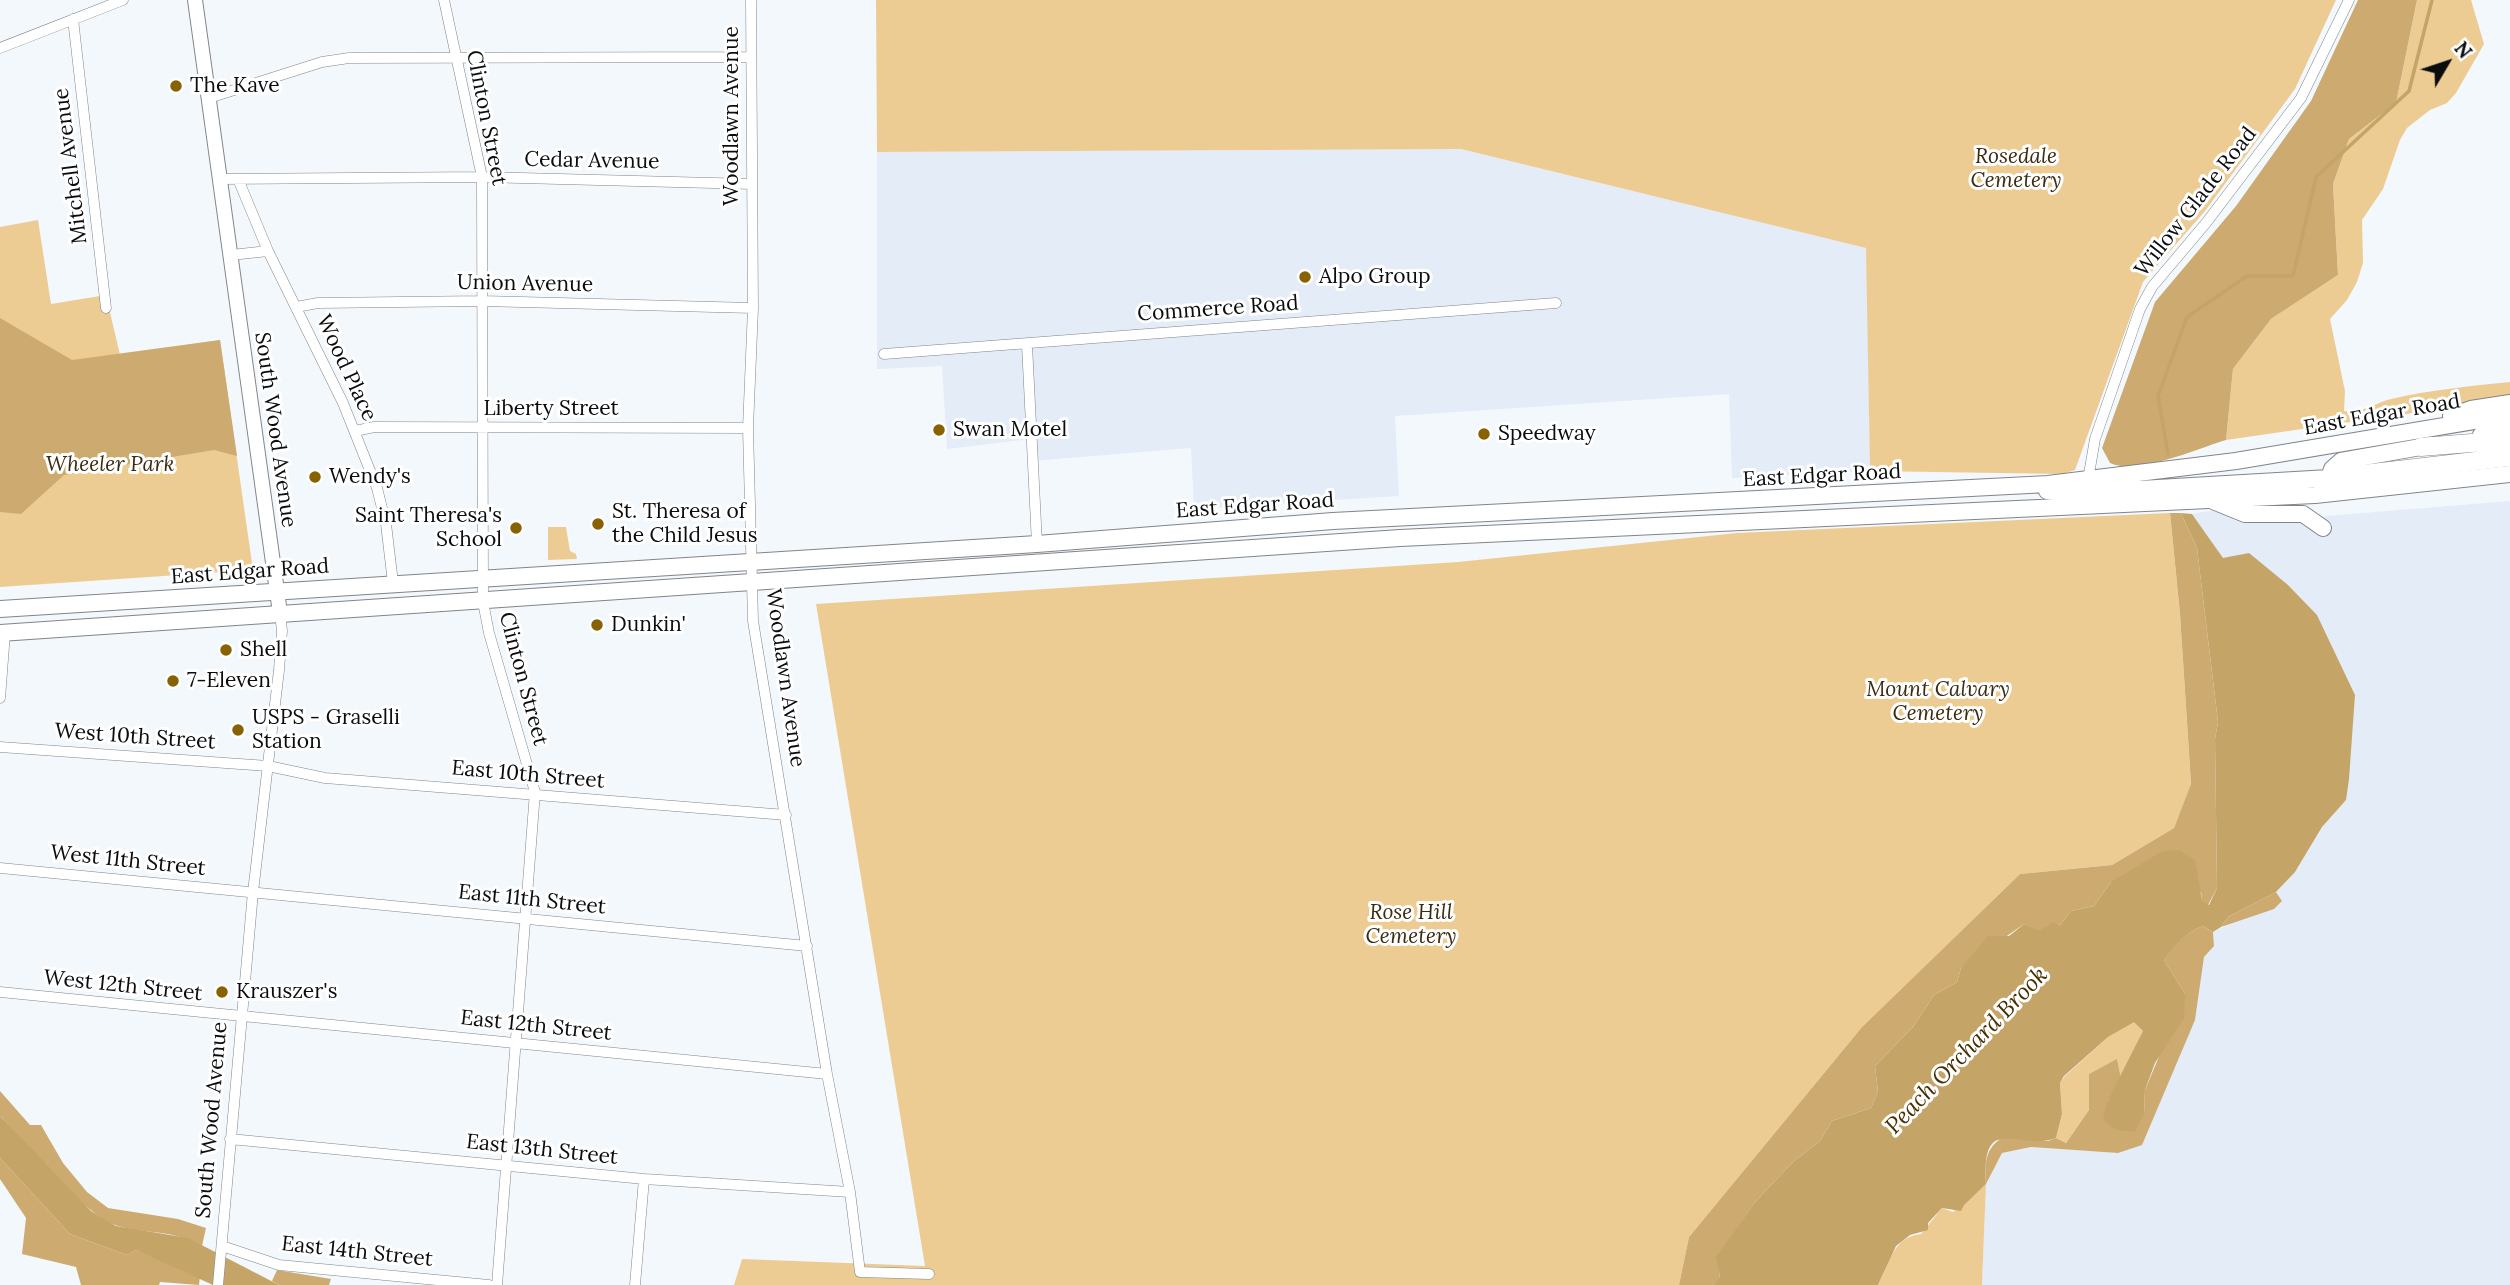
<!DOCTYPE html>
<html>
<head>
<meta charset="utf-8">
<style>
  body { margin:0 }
  #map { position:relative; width:2510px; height:1285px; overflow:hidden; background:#f3f8fd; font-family:Lora,serif }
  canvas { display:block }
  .north { position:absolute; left:2412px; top:28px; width:70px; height:70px; -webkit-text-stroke:5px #fff; paint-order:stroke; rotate:51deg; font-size:19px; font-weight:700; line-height:28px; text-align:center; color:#0b0c0e }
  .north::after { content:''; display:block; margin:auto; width:24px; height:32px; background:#0b0c0e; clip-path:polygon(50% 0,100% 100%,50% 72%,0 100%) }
</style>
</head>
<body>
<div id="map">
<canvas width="2510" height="1285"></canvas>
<div class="north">N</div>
</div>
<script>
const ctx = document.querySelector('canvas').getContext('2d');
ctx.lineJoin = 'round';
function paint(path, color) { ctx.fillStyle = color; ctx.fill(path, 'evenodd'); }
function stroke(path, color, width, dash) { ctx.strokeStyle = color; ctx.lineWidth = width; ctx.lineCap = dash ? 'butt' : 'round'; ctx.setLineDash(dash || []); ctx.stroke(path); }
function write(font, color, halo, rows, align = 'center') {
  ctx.font = font + ' Lora,serif'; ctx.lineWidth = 6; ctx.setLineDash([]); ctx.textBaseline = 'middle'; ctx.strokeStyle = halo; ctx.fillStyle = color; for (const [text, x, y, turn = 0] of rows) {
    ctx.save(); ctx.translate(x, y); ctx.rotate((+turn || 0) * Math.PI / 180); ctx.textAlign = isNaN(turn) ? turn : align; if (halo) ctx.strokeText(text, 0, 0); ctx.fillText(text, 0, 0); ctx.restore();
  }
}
const built = new Path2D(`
  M1461 149 1867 248 1870 471 1732 478 1729 394 1395 416 1399 496 1194 509 1191 448 1032 461 1030 439 947 449 942 366 877 369V152Z
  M2510 501V1285H1982L1986 1184 2002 1153 2031 1147 2118 1153 2175 1060 2195 1020 2204 957 2214 946 2213 932 2245 917 2274 909 2282 901 2276 892 2295 872 2322 827 2346 800 2355 695 2317 615 2288 585 2223 559 2192 514 2215 510 2242 520 2289 519Z`);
const green = new Path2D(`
  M876 0H2336L2295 89 2205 211 2143 282 2075 470 2063 474 1870 471 1866 248 1461 149 877 152Z
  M2417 0H2471L2484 44 2456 93 2447 103 2430 110 2407 128 2400 140 2383 189 2362 220 2363 263 2357 282 2347 300 2330 319 2345 391 2344 411C2362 414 2374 403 2391 399 2430 390 2470 386 2510 382V399L2226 440 2233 369 2271 319 2338 275 2333 184 2349 139 2396 103Z
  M38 220 51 304 106 295 120 355 220 340 253 570 0 587V227Z
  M2170 513 2180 614 2191 785 2174 828 2112 865 2020 874 1862 1027 1689 1237 1679 1285H734L742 1259 925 1266 816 604 1458 562 1737 533Z
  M548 527H566L570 551 576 554 577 559 548 560Z
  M2134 1021 2143 1031 2121 1078 2117 1060 2089 1074V1110L2066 1143 2056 1138 2062 1114 2060 1083 2065 1076 2108 1037Z
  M1986 1184 1982 1285H1878C1890 1264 1892 1237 1921 1234L1942 1208 1953 1212Z`);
const forest = new Path2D(`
  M2358 0H2417L2396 103 2349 139 2333 184 2338 275 2271 319 2233 369 2226 440C2199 448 2136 476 2110 463L2102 448 2155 302 2236 206 2311 101Z
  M0 318 72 360 220 340 237 456 214 450 64 475 21 514 0 512Z
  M2170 513H2181L2197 548 2218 722 2215 739 2217 888 2208 905 2202 900 2201 892 2111 882 2094 906 2071 911 2060 925 2053 923 2039 932 2024 924 1961 968 1957 982 1934 995 1913 1027 1875 1066 1878 1092 1871 1108 1832 1121 1820 1141 1793 1162 1755 1202 1717 1257 1720 1278 1713 1285H1679L1689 1237 1862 1027 2020 874 2112 865 2174 828 2191 784 2180 614Z
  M2276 892 2282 901 2274 909 2221 927 2228 917Z
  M2203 926 2213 932 2214 946 2204 957 2195 1020 2142 1145 2118 1153 2031 1147 2002 1153 1986 1184C1985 1164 1984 1149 2003 1137L2048 1141 2056 1138 2066 1143 2089 1110V1074L2117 1059 2121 1078 2107 1102 2144 1115 2145 1090 2185 994 2164 960C2174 945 2185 933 2203 926Z
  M0 1091 30 1125H41L63 1163 87 1192 108 1208 178 1219 206 1228 202 1246C176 1230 146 1234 118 1226 83 1215 27 1144 0 1116Z
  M0 1158 70 1234 127 1255 136 1250 200 1276 199 1285 160 1282 159 1285H81L76 1267 22 1254 26 1218 0 1179Z
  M277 1270 331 1279 329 1285H279L272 1281Z`);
const water = new Path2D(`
  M2181 513 2192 514 2223 558 2249 553 2288 585 2317 615 2355 695 2349 779 2346 800 2322 827 2295 872 2276 892 2228 917 2221 927 2213 932 2203 926C2185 933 2175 945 2164 960L2185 994 2184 1018 2155 1063 2145 1090 2144 1115 2135 1131C2121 1132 2111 1130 2103 1118L2107 1102 2143 1031 2134 1022 2108 1037 2064 1076 2060 1083 2062 1114 2056 1138C2019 1152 1981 1110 1986 1184L1964 1205 1961 1211 1942 1208 1928 1223V1230L1910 1235 1896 1246 1878 1285H1713L1720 1277 1716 1257 1755 1202 1793 1162 1820 1141 1832 1121 1871 1108 1878 1092 1875 1066 1913 1027 1934 995 1957 982 1961 968 1988 936H2009L2024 924 2039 931 2053 922 2060 925 2071 911 2094 906 2111 882 2163 851 2179 850 2195 860 2202 900 2209 905 2217 888 2215 739 2218 722 2197 548Z
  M0 1116 91 1211 116 1226 188 1238 279 1285H213L136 1250 127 1255 70 1234 0 1158Z`);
const stream = new Path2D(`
  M2168 454 2158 396 2187 317 2247 276H2293L2316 177 2409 91 2432 0`);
const minor = new Path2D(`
  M444 0 482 177 483 602 489 633 535 792 497 1285
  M751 0 753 308 748 428 753 621 827 1074 850 1192 860 1272 929 1274
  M73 19 106 308
  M0 48 123 0
  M209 98 322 62 349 58 751 57
  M220 179 482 177 752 184
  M238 179 268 251 343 403 377 488 386 524 393 583
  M231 255 268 251
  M296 307 318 303 482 301 753 308
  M1027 345 1037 544
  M884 354 1556 303
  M355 431 374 427 748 428
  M2088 480 2095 439 2140 309 2152 287 2206 223 2301 98 2349 0
  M0 698 5 633
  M0 747 268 766 325 778 786 815
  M0 868 807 946
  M0 992 827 1074
  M230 1139 644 1179 850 1192
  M222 1246 279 1265 489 1285
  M218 1285 253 892 279 670 282 631 280 613
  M635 1285 644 1179`);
const secondary = new Path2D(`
  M195 0 280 613`);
const trunk = new Path2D(`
  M2451 416 2471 409 2510 403
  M2481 435 2510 431
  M2326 488 2332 469 2341 461 2432 445
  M2047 491 2072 493 2329 478
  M2213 501 2245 514H2303L2323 528
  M0 609 1037 544 1333 521 2048 484 2236 461 2510 415
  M0 633 1400 538 2315 495 2510 474`);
const motorway = new Path2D(`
  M2421 447 2510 440
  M2329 478 2510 457`);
const markers = [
  [176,86,7,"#886100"],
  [1305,277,7,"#886100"],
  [939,430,7,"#886100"],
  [1484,434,7,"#886100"],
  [315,477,7,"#886100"],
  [598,524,7,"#886100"],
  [516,528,7,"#886100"],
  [597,625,7,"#886100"],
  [226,650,7,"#886100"],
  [173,681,7,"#886100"],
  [238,730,7,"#886100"],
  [222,992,7,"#886100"]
];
const poiNames = [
  ["The Kave",190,86],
  ["Alpo Group",1319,277],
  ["Swan Motel",953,430],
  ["Speedway",1498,434],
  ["Wendy's",329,477],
  ["St. Theresa of",612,512],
  ["the Child Jesus",612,536],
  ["Saint Theresa's",502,516,"right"],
  ["School",502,540,"right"],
  ["Dunkin'",611,625],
  ["Shell",240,650],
  ["7-Eleven",187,681],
  ["USPS - Graselli",252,718],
  ["Station",252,742],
  ["Krauszer's",236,992]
];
const streetNames = [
  ["Woodlawn Avenue",732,116,-90],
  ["Clinton Street",486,118,79],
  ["Cedar Avenue",592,161,1],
  ["Mitchell Avenue",71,166,-97],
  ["Willow Glade Road",2196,202,-52],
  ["Union Avenue",525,284,1],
  ["Commerce Road",1218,309,-4],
  ["Wood Place",346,368,65],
  ["Liberty Street",551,409],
  ["East Edgar Road",2382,415,-10],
  ["South Wood Avenue",275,430,82],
  ["East Edgar Road",1822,476,-3],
  ["East Edgar Road",1255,506,-4],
  ["East Edgar Road",250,572,-4],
  ["Woodlawn Avenue",785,678,82],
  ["Clinton Street",523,679,75],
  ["West 10th Street",135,737,4],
  ["East 10th Street",528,775,5],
  ["West 11th Street",128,861,6],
  ["East 11th Street",532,900,6],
  ["West 12th Street",123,986,6],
  ["East 12th Street",536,1026,6],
  ["South Wood Avenue",212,1120,-85],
  ["East 13th Street",542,1150,6],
  ["East 14th Street",357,1252,6]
];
const parkNames = [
  ["Rosedale",2016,157],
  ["Cemetery",2016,181],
  ["Wheeler Park",110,465],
  ["Mount Calvary",1938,690],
  ["Cemetery",1938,714],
  ["Rose Hill",1411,913],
  ["Cemetery",1411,937]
];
const waterNames = [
  ["Peach Orchard Brook",1967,1051,-46]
];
paint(built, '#e3ecf7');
paint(green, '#edcc94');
paint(forest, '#cdab70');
paint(water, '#c5a468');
stroke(stream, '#c5a468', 3.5);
stroke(minor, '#81858a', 11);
stroke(secondary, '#81858a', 16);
stroke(trunk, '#81858a', 18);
stroke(motorway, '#81858a', 19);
stroke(minor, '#fff', 10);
stroke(secondary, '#fff', 14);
stroke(trunk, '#fff', 16);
stroke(motorway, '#fff', 18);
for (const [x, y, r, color] of markers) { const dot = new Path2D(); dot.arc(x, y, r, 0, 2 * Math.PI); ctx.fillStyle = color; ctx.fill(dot); stroke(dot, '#fff', 2.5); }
write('21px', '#0b0c0e', '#fff', poiNames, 'left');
write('21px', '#0b0c0e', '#fff', streetNames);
write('italic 21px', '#3b2c11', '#fff', parkNames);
write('italic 23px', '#473000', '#fff', waterNames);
</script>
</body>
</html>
